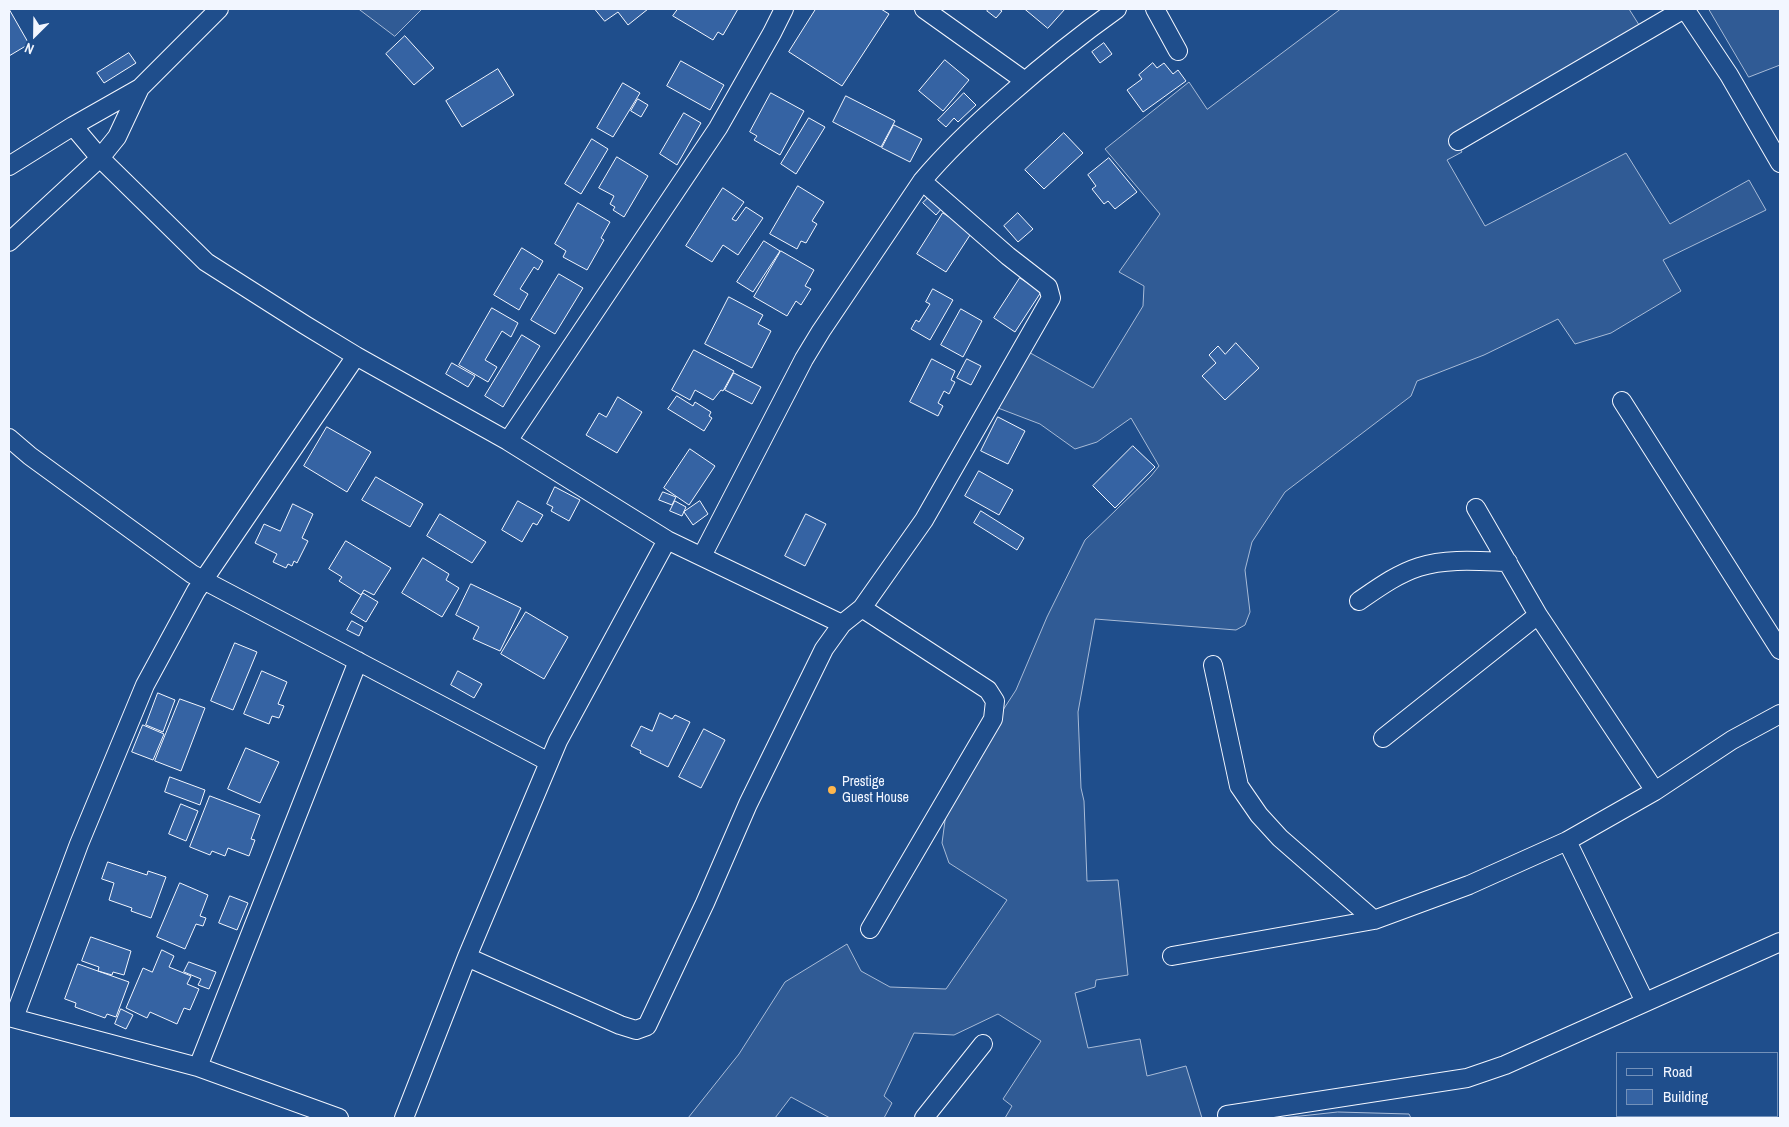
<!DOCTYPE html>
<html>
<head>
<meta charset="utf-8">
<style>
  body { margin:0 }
  #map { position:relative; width:1789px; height:1127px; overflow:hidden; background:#1f4e8c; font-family:"Archivo Narrow",sans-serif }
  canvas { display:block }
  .frame { position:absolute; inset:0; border:10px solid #f2f6ff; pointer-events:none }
  .legend { position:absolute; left:1616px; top:1052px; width:162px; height:65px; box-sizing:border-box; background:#1f4e8c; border:1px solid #7391ba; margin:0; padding:6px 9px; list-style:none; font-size:15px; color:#f2f6ff }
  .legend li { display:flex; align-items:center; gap:10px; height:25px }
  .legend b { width:25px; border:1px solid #7391ba }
  .north { position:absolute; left:10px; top:10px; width:50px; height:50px; -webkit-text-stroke:4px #1f4e8c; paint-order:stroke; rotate:203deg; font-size:14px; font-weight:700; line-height:20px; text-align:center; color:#f2f6ff }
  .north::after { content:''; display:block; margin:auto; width:18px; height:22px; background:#f2f6ff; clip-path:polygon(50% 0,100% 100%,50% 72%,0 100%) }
</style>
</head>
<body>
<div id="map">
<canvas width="1789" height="1127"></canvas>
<div class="frame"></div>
<ul class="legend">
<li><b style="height:6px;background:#1f4e8c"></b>Road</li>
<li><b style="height:14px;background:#3563a3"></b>Building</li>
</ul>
<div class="north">N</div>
</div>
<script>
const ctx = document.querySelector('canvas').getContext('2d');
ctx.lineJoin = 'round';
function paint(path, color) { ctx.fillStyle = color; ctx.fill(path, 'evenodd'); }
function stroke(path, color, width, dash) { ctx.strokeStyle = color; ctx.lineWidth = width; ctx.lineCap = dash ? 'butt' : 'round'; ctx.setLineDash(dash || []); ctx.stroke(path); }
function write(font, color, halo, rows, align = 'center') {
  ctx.font = font + ' "Archivo Narrow",sans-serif'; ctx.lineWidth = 4; ctx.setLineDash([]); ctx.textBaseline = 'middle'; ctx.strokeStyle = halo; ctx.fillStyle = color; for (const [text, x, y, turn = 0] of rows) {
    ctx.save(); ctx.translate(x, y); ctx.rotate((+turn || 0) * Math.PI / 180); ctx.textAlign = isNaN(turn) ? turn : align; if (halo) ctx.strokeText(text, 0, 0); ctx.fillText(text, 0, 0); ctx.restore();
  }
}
const built = new Path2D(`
  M359 9H422L395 36Z
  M1341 9H1629L1641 28 1454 136 1462 152 1447 160 1485 226 1626 153 1670 224 1749 180 1766 210 1663 260 1681 291 1611 333 1575 344 1558 319 1484 355 1417 381 1411 396 1285 492 1252 542 1245 570 1250 612 1245 625 1236 630 1095 619 1078 712 1081 788 1084 801 1087 881 1118 880 1128 975 1096 980 1095 987 1075 993 1088 1048 1140 1039 1147 1076 1186 1066 1202 1118H1005L1012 1106 1003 1099 1041 1041 998 1014 954 1035 914 1033 884 1096 892 1103 884 1118H830L791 1097 775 1118H688L739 1054 785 982 847 944 861 971 890 987 946 989 1007 900 949 863 942 843 946 813 1003 710 1016 690 1047 617 1085 540 1151 476 1159 466 1131 418 1097 442 1075 449 1040 424 998 408 1025 350 1093 388 1143 306 1144 286 1119 272 1160 214 1105 149 1189 82 1207 109Z
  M1709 9H1780V65L1749 77Z
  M1338 1112 1409 1114 1411 1118H1283Z`);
const building = new Path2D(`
  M9 9 29 44 9 56Z
  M595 9H648L628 25 618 12 605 21Z
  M678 9H738L723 35 718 32 713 40 673 16Z
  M816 9H881L889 14 842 86 789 52Z
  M989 9H999L1002 11 996 18 987 11Z
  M1025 9H1065L1048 28Z
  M405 36 434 68 414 85 386 54Z
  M1104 43 1112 54 1100 63 1092 52Z
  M129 53 136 63 104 83 97 73Z
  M945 60 969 80 943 111 919 91Z
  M681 61 724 85 710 110 667 86Z
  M1153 63 1157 68 1164 63 1173 74 1178 70 1186 81 1143 112 1127 90 1142 79 1139 75Z
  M498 69 514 95 462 127 446 101Z
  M623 83 640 93 613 137 597 128Z
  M771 93 804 111 780 155 754 140 757 136 750 132Z
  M964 93 976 105 958 122 954 118 946 127 938 120Z
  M846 96 895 121 881 147 833 122Z
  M638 99 648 105 641 117 631 111Z
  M684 113 701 123 677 165 660 154Z
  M809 118 825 127 796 174 781 164Z
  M894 125 922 139 910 162 882 148Z
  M1064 133 1083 153 1044 189 1025 170Z
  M592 139 608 149 581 194 565 184Z
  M617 157 648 176 624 217 613 210 615 207 610 204 614 196 599 188Z
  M1109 158 1137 192 1115 209 1108 201 1104 204 1092 189 1096 186 1088 175Z
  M798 186 824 202 812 221 817 224 806 243 801 241 797 249 770 234Z
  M723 188 744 202 732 219 736 221 746 207 763 218 738 255 723 245 712 262 686 246Z
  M930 196 943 207 936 215 923 203Z
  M578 203 610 222 601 238 604 240 587 270 563 257 566 251 555 244Z
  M943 213 972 232 946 272 917 254Z
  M1018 213 1033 229 1018 242 1004 226Z
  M764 241 780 251 753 292 737 282Z
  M522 248 543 261 538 270 534 267 520 289 528 294 519 310 494 295Z
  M781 251 814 270 805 286 811 289 801 305 796 301 787 316 754 297Z
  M559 274 583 288 555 334 531 320Z
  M1020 278 1041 292 1015 332 994 318Z
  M933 289 953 300 930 340 911 329 916 320 919 322 930 304 926 302Z
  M729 297 763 315 758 324 771 331 752 368 705 344Z
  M492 308 518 323 511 337 502 331 485 360 497 367 488 382 459 365Z
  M961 309 982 321 963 357 941 345Z
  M522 335 540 346 503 407 485 396Z
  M1236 343 1259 368 1225 400 1202 376 1216 363 1209 355 1218 346 1225 354Z
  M694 350 734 371 723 391 721 390 713 400 695 390 690 400 672 390Z
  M932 359 955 371 951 380 955 382 949 394 944 391 938 403 943 406 938 416 910 402Z
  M967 359 981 366 971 385 957 378Z
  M452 363 475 376 468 387 446 374Z
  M734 373 761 387 752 404 725 390Z
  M677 396 693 406 695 402 711 412 709 416 712 418 704 431 668 409Z
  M618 397 642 412 617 453 586 435 599 413 606 417Z
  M998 417 1025 431 1008 464 981 451Z
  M327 427 371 452 347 492 304 466Z
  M1133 446 1155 467 1115 508 1093 486Z
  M690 449 715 466 689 505 664 488Z
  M979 471 1013 490 999 515 965 496Z
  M376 477 423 504 410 527 362 500Z
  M555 487 580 500 569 521 551 511 553 507 547 504Z
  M663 492 676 497 672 505 659 500Z
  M518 501 543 515 537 525 533 523 522 542 502 530Z
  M675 501 686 507 682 516 670 511Z
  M700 501 708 514 693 525 684 512Z
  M293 504 313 514 302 538 308 541 297 563 294 561 292 566 288 564 286 568 273 562 277 554 255 543 264 524 280 531Z
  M981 511 1024 538 1017 550 974 523Z
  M440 514 486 542 472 563 427 536Z
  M806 514 826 524 805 566 785 556Z
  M346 541 391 568 374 595 364 590 361 595 339 581 342 577 329 569Z
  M423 558 449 574 446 580 459 588 442 617 402 593Z
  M471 584 521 608 500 651 473 639 479 627 456 615Z
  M363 593 378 602 366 622 351 613Z
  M526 612 568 637 544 679 501 654Z
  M352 621 363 627 359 636 347 630Z
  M235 643 257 652 233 710 211 701Z
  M262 671 287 682 278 704 284 706 279 718 272 716 269 724 244 714Z
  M458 671 482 684 474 698 451 685Z
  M158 693 175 700 163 732 146 725Z
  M180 699 205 708 181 771 155 761Z
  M660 713 672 719 675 715 690 722 668 767 640 753 641 751 631 746 641 726 652 731Z
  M143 725 164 734 153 760 132 752Z
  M704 729 725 740 701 788 679 777Z
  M246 748 279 762 260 803 228 789Z
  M170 777 205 790 200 805 165 792Z
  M210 796 260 815 251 839 255 840 249 856 228 848 225 856 212 851 210 855 190 847Z
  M181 804 198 811 186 841 169 834Z
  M108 862 147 875 148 871 166 877 151 918 131 911 132 908 109 900 114 883 102 879Z
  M180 883 208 895 200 916 206 918 203 926 196 924 185 949 157 937Z
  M230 896 248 903 237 930 219 923Z
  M91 937 131 951 124 975 113 972 112 975 98 971 99 967 82 961Z
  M162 950 174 956 169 967 191 976 187 984 199 989 190 1010 184 1008 177 1024 150 1012 147 1018 126 1008 143 968 152 972Z
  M189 962 216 972 209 989 198 985 201 979 184 972Z
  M78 964 129 982 116 1017 107 1014 105 1018 75 1007 76 1003 65 999Z
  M121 1009 133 1015 126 1029 115 1024Z`);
const minor = new Path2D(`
  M924 9 1025 81
  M1155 9 1178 51
  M1685 9 1729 75 1780 163
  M73 126 100 158 206 262 305 325 356 356 508 441 667 540 842 624
  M1458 141 1684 9
  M9 166 73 126 140 88 219 9
  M9 242 100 158 117 137 140 88
  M1622 401 1780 650
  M9 438 30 456 192 574 549 762
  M508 441 718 128 772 33 784 9
  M1476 508 1538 615 1655 791
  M702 556 804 359 821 331 922 181C948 150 978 122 1009 95 1043 65 1079 36 1117 9
  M1359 601C1378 588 1397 574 1419 567 1447 558 1479 561 1508 562
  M862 608 988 690 995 701 993 719 870 929
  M1213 665 1239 786 1259 815 1280 838 1374 920
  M1383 738 1538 615
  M1567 841 1645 1002
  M1172 956 1374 920 1469 885 1567 841 1655 791 1732 740 1780 714
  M467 957 620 1025 636 1030 647 1026 705 903 748 804 824 649 842 624 862 608 924 520 1051 298 1048 287 1008 256 922 181
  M9 1017 198 1067 339 1118
  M14 1018 79 844 145 685 196 591 356 356
  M198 1067 358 661
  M1227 1115 1467 1078 1505 1065 1780 942
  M404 1118 467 957 558 741 667 540
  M924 1118 983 1044`);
const markers = [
  [832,790,5,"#ffb74d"]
];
const poiNames = [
  ["Prestige",842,782],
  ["Guest House",842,798]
];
paint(built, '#305b95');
stroke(built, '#a8bbd7', 1);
paint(building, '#3563a3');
stroke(building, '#f2f6ff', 1);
stroke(minor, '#f2f6ff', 20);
stroke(minor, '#1f4e8c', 18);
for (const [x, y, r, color] of markers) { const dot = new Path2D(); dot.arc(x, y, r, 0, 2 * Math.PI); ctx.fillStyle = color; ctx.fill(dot); stroke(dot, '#1f4e8c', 2); }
write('14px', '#f2f6ff', '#1f4e8c', poiNames, 'left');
</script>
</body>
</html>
